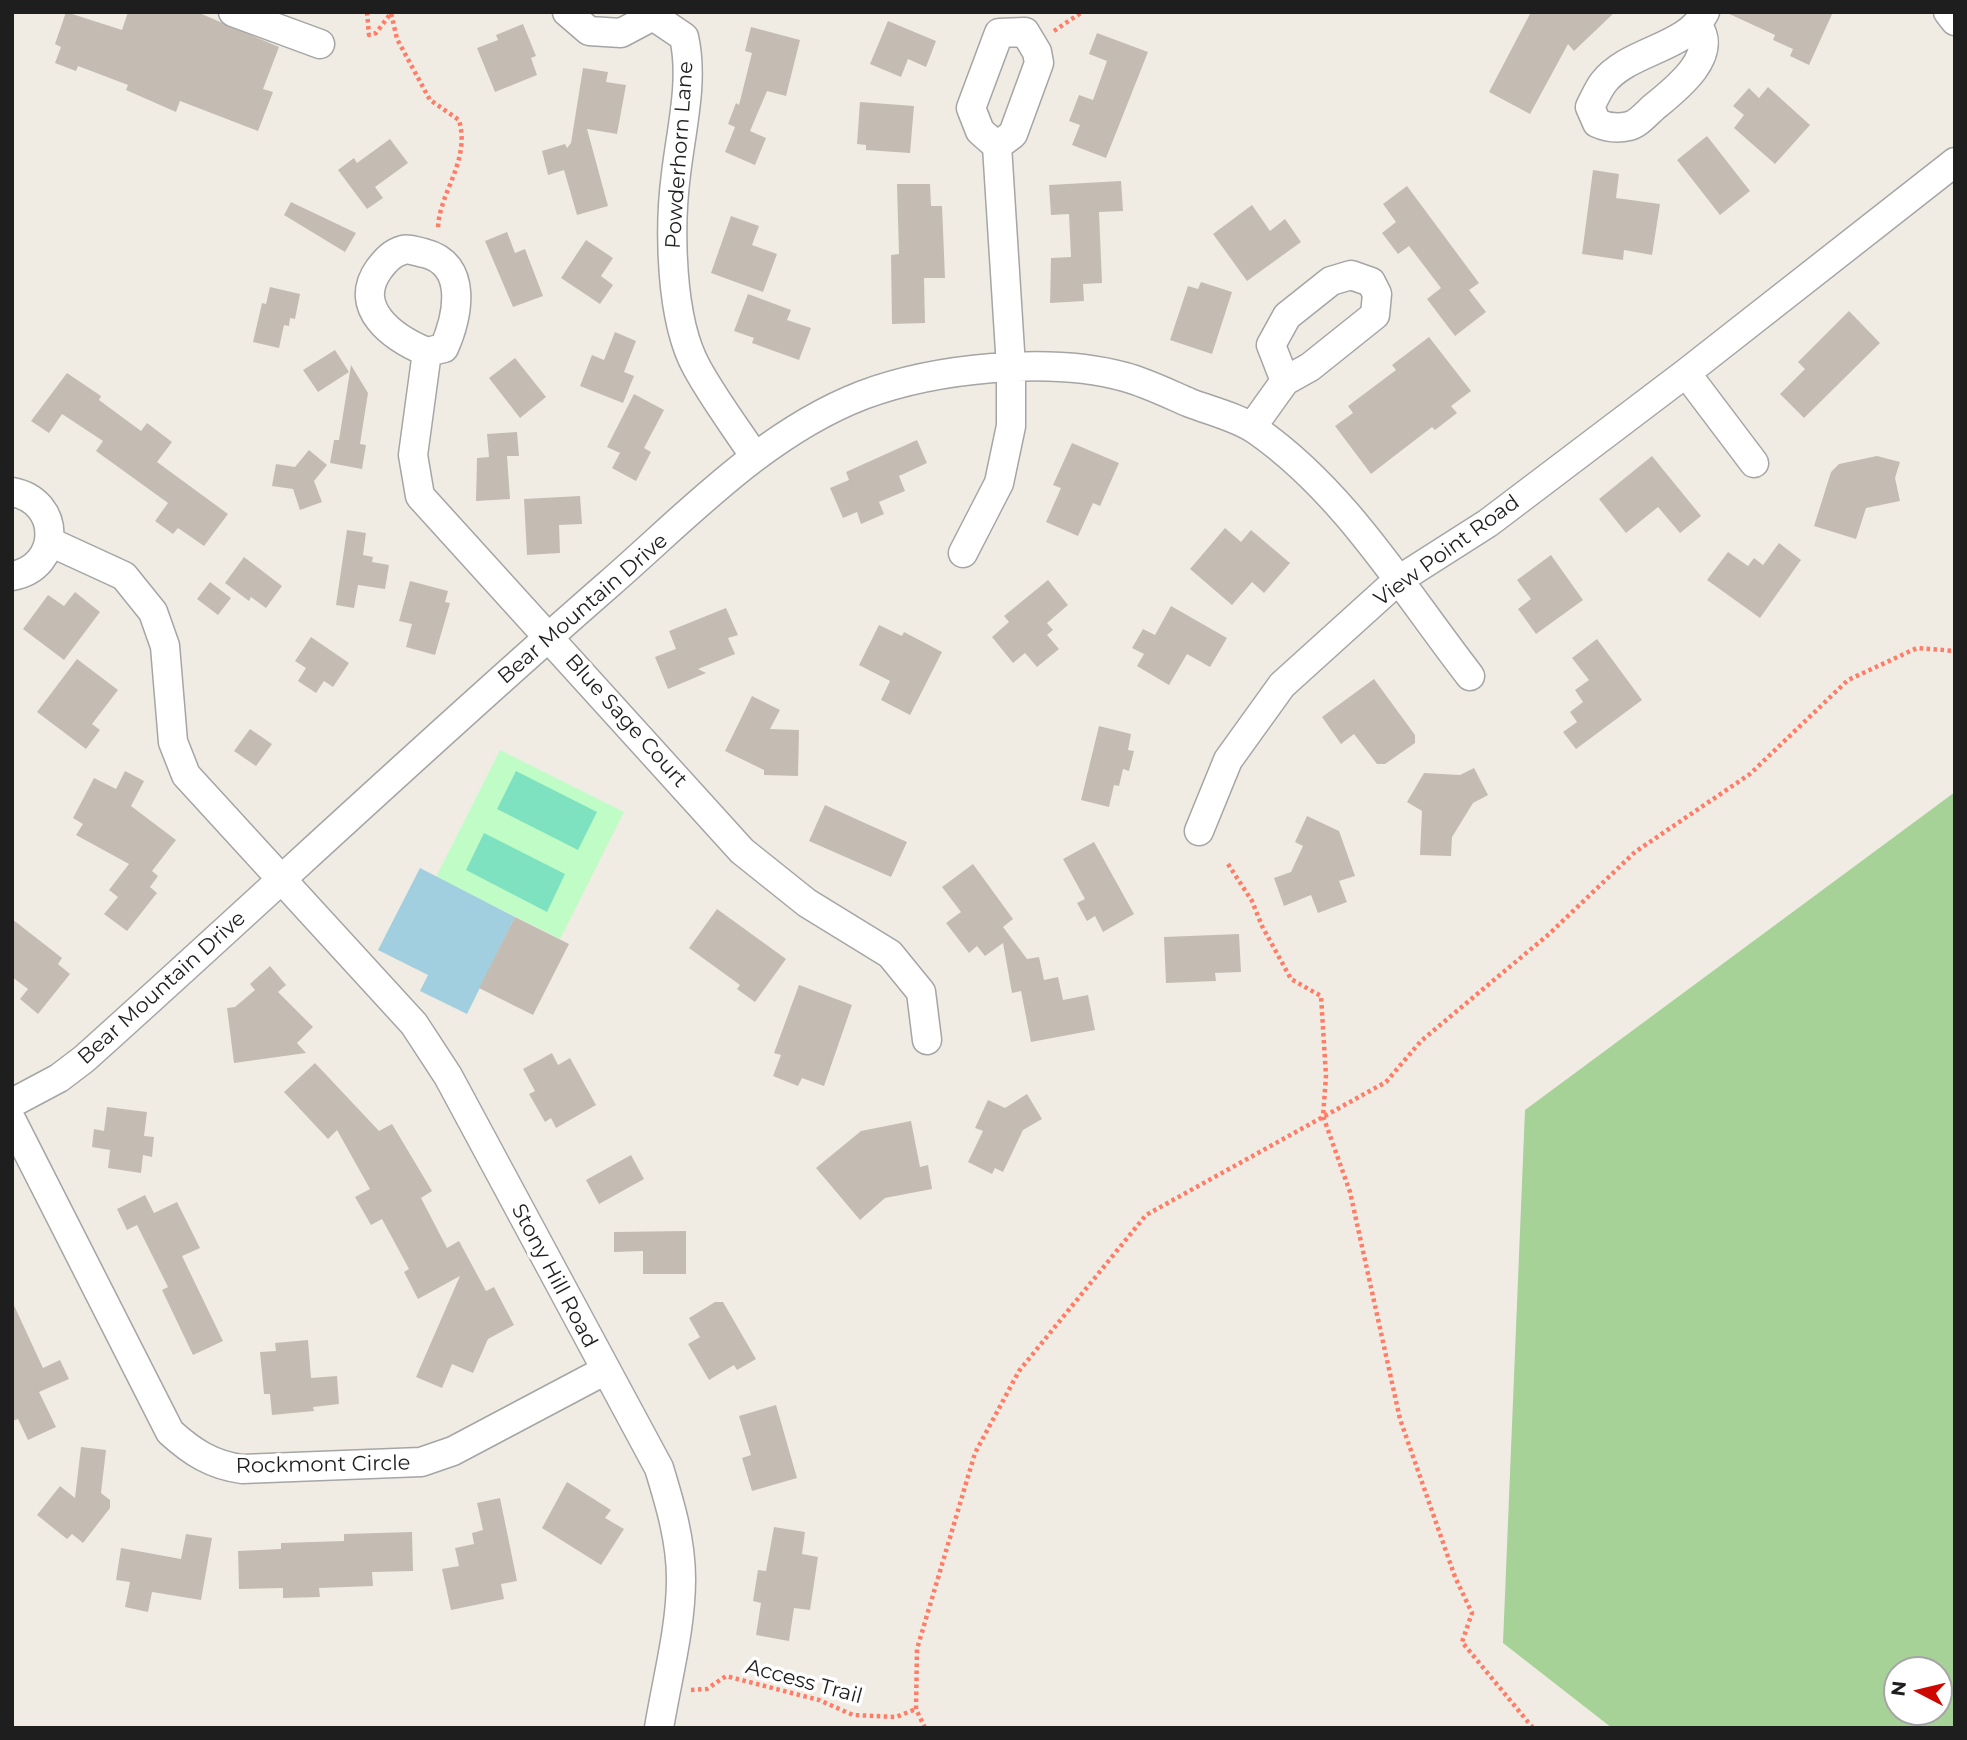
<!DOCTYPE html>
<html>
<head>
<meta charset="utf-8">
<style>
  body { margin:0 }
  #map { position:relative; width:1967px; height:1740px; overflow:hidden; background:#f0ece4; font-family:Montserrat,sans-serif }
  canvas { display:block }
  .frame { position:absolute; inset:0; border:14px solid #1e1e1e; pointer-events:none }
  .north { position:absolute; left:1883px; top:1656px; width:70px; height:70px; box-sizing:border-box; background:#fff; border:2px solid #a5a5a5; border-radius:50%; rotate:277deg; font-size:19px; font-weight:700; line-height:28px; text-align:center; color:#1e1e1e }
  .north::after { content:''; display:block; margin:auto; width:24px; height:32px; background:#cd0800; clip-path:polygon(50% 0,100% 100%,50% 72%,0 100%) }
</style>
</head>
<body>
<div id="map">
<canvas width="1967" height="1740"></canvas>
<div class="frame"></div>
<div class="north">N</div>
</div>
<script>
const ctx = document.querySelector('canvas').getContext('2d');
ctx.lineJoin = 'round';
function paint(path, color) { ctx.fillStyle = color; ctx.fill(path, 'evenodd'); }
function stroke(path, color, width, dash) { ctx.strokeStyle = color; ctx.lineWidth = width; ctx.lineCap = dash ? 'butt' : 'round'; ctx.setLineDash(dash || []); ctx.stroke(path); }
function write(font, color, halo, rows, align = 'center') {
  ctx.font = font + ' Montserrat,sans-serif'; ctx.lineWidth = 7; ctx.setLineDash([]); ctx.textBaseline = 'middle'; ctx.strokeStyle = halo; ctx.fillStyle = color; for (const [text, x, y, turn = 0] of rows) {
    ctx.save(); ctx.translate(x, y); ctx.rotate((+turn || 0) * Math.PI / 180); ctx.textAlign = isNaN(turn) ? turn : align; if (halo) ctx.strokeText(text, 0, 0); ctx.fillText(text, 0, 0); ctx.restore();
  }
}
const forest = new Path2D(`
  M1955 792V1728H1612L1503 1643 1525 1110ZM1897 1670H1939V1712H1897Z`);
const park = new Path2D(`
  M500 750 624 812 560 939 436 877Z`);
const pitch = new Path2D(`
  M516 771 597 812 578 850 497 809Z
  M484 833 565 874 547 912 466 870Z`);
const water = new Path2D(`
  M420 868 515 917 467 1014 420 991 428 975 378 950Z`);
const building = new Path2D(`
  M66 12 122 30 128 12H197L279 47 263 89 273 92 258 131 180 101 176 112 126 90 128 85 78 66 76 71 55 63 61 47 55 44Z
  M1531 12H1615L1574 51 1568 44 1530 114 1489 92Z
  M1725 12H1833L1809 65 1790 56 1793 49 1773 40 1775 35Z
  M888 21 936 41 926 67 908 59 901 77 870 64Z
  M523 24 536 56 531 58 537 75 495 92 477 48 498 40 496 35Z
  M751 27 800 40 786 96 767 91 750 131 766 138 755 165 725 152 735 127 728 124 736 103 739 105 752 53 745 51Z
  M1097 33 1148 52 1106 158 1072 145 1080 125 1069 121 1079 95 1093 100 1107 61 1089 54Z
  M583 68 608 72 606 82 626 85 617 134 587 129 608 206 577 215 564 170 548 175 542 151 565 144 567 148 571 143Z
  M1768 87 1810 125 1775 164 1734 128 1744 115 1733 106 1749 88 1759 98Z
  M860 102 914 106 910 153 866 150V145L857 144Z
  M1707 136 1750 191 1720 215 1677 160Z
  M390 139 408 163 375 187 383 198 367 209 338 170 354 158 357 163Z
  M1593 170 1619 174 1616 198 1660 204 1652 255 1624 250 1623 260 1582 254Z
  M1121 181 1123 211 1099 212 1102 283 1083 284 1084 301 1050 303 1051 258 1071 257 1069 214 1051 215 1049 185Z
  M897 184H930L931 206H942L945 278H924L925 323 892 324 891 255 899 254Z
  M1407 186 1479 283 1469 290 1486 312 1455 336 1427 299 1441 288 1409 246 1398 254 1382 233 1396 222 1383 204Z
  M291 202 356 233 345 252 284 215Z
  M1252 205 1270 231 1285 219 1301 242 1247 281 1213 234Z
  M731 216 759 226 752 245 777 254 763 292 711 273Z
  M507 232 515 253 525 249 543 296 513 307 485 241Z
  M586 240 613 258 601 276 613 285 600 304 561 278Z
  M1201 282 1232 292 1212 354 1170 340 1188 286 1198 289Z
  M270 287 300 294 295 319 290 318 289 326 284 325 279 348 253 342 262 303 266 304Z
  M748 294 791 310 787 320 811 328 799 360 752 343 754 338 734 331Z
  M1849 311 1880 343 1804 418 1780 394 1805 369 1798 362Z
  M615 332 636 341 624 372 634 376 623 403 580 386 592 355 604 360Z
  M1429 337 1471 391 1451 406 1457 413 1435 430 1432 427 1371 474 1335 426 1353 413 1348 406 1396 370 1392 365Z
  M335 350 349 372 318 392 303 370Z
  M515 358 546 397 520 418 489 378Z
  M351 365 368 393 360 444 366 445 362 469 330 463 334 440H339Z
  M67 373 101 396 99 400 141 431 147 423 172 442 157 462 228 514 204 546 178 528 173 534 155 521 168 503 96 451 103 441 62 414 49 433 31 421Z
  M634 394 664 410 644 448 651 452 636 481 612 468 620 453 607 447Z
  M517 432 519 456H507L510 499 476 501 477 458 489 457 487 434Z
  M917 440 927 463 899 476 905 491 879 502 884 514 861 524 857 512 843 518 830 488 849 480 846 472Z
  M1072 443 1119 463 1100 506 1093 503 1078 536 1046 522 1061 488 1053 485Z
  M309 450 327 465 314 481 322 502 300 510 293 489 272 486 276 464 295 467Z
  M1652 456 1701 516 1680 533 1658 507 1626 533 1599 499Z
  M1877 456 1900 462 1895 478 1900 501 1866 508 1856 539 1814 526 1831 472 1839 464Z
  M580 496 582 524 559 525 560 553 527 555 524 499Z
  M1225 528 1241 542 1251 530 1290 563 1264 593 1252 582 1232 605 1190 569Z
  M347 530 366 533 363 555 373 557 372 562 389 565 385 589 358 585 354 608 336 605Z
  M1779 543 1801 560 1760 618 1707 580 1728 552 1748 566 1754 558 1763 565Z
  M1551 555 1583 600 1536 634 1518 609 1531 599 1517 580Z
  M244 557 282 586 266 608 251 597 249 601 225 583Z
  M1048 580 1068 605 1047 623 1053 630 1047 635 1059 649 1037 667 1025 653 1013 663 992 637 1009 622 1004 616Z
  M410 581 448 591 445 602 450 603 435 655 406 647 412 624 399 621Z
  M210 582 231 598 218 615 197 599Z
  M75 592 100 612 64 660 23 629 48 595 64 606Z
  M1171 606 1227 638 1210 667 1187 654 1169 685 1137 666 1144 654 1132 648 1143 629 1155 635Z
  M726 608 738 635 728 638 735 654 698 669 706 673 668 689 655 657 676 649 669 631Z
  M879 625 902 636 904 632 942 652 910 715 881 700 890 681 859 665Z
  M311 637 349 663 333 687 324 681 316 693 298 681 306 668 295 661Z
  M1597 639 1642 700 1576 749 1563 732 1577 722 1570 712 1583 702 1575 690 1589 680 1572 658Z
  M77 659 118 690 92 724 100 730 86 749 37 712Z
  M1374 679 1415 735V743L1385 764H1377L1354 734 1341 744 1322 717Z
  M752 696 780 710 770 729 799 730 798 776 764 775V770L725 751Z
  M1099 726 1131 734 1128 750 1134 751 1129 771 1123 769 1119 786 1114 785 1109 807 1081 800Z
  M250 729 272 744 256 766 234 751Z
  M1474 768 1488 795 1473 803 1452 837 1451 856 1420 855 1422 811 1407 802 1424 773 1460 775Z
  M125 771 144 781 131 806 176 840 152 871 158 876 150 887 157 893 127 931 104 914 118 897 109 890 129 864 76 835 83 824 73 818 94 778 116 789Z
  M825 805 907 842 891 877 809 841Z
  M1307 816 1339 831 1355 876 1339 881 1347 902 1318 913 1311 895 1284 906 1274 878 1291 872 1303 846 1295 842Z
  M1094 842 1134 914 1103 932 1095 916 1087 921 1077 903 1085 899 1063 859Z
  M973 864 1013 919 1003 927 1027 959 1039 957 1044 980 1058 977 1063 1000 1088 995 1095 1030 1031 1042 1021 991 1012 993 1003 943 985 956 977 946 969 953 946 923 961 912 942 887Z
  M717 909 786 959 755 1002 737 989 740 985 689 948Z
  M515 917 569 944 533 1015 479 988Z
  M12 919 62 958 58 964 70 974 38 1014 20 999 28 989 12 977Z
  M1239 934 1241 972 1215 973 1216 981 1166 983 1164 937Z
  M270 966 286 985 278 992 313 1027 297 1043 306 1053 234 1063 227 1008 235 1007 255 990 250 984Z
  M799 985 852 1005 824 1086 802 1078 798 1086 773 1076 781 1055 774 1053Z
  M552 1053 558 1065 570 1058 596 1105 556 1128 551 1118 545 1122 529 1094 535 1091 523 1069Z
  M315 1063 379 1131 392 1124 432 1191 421 1198 447 1248 459 1241 486 1291 494 1287 514 1325 488 1339 473 1373 452 1364 442 1388 416 1377 460 1276 418 1299 404 1272 409 1269 382 1219 371 1225 355 1197 370 1189 337 1130 328 1139 284 1092Z
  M1027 1094 1042 1119 1023 1130 1003 1172 995 1168 992 1174 968 1162 983 1131 975 1128 988 1100 1005 1108Z
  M107 1107 147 1112 144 1136 154 1137 152 1157 143 1155 141 1173 108 1168 110 1150 92 1147 94 1129 104 1131Z
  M911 1121 920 1167 928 1165 932 1189 885 1198 860 1220 816 1168 861 1131Z
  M631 1155 644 1179 599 1204 586 1180Z
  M145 1195 154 1213 177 1202 200 1248 182 1256 223 1341 193 1355 162 1290 168 1287 137 1225 127 1230 117 1209Z
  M686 1231V1274H643V1251L614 1252V1232Z
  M12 1301 43 1368 60 1360 69 1379 39 1392 56 1427 28 1440 18 1419 12 1421Z
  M715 1302H723L756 1359 737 1370 734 1365 709 1380 688 1344 700 1337 689 1318Z
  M308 1340 311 1378 337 1376 339 1404 313 1407 314 1411 272 1415 270 1394H264L260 1352 276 1351 275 1343Z
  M776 1405 797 1478 752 1491 742 1458 751 1455 739 1416Z
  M81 1447 106 1450 101 1493 110 1500V1508L83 1543 72 1534 67 1539 37 1515 60 1486 75 1498Z
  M567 1482 611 1510 605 1518 624 1529 601 1565 542 1528Z
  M500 1498 517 1581 501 1584 504 1599 451 1610 442 1569 459 1566 455 1548 474 1544 472 1533 483 1530 477 1503Z
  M774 1527 805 1532 802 1554 818 1557 810 1610 794 1608 789 1641 756 1635 761 1603 753 1601 758 1570 766 1571Z
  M412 1532 413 1571 372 1572 373 1586 319 1588 320 1597 283 1598V1588L239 1589 238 1551 281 1549V1543L344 1541V1534Z
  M186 1534 212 1538 201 1600 152 1592 148 1612 125 1607 130 1582 116 1580 121 1548 181 1559Z`);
const path = new Path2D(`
  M367 12 369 35 376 33 391 13 397 39 430 100 459 120C471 162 438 193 438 230
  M1054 31 1082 12
  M1228 864 1252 901 1262 926 1291 979 1321 996 1326 1076 1323 1116 1350 1192 1400 1419 1455 1577 1472 1613 1462 1642 1533 1728
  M691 1690 707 1689 726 1676 819 1700 853 1715 896 1717 916 1709
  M925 1728 916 1709 917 1649 975 1453 1019 1371 1146 1215 1386 1082 1421 1041 1549 934 1635 852 1750 774 1848 680 1917 648 1955 651`);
const minor = new Path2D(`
  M233 12 320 44
  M567 12 589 31 621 33 653 16
  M1948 12 1955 21
  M653 16 684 37C694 81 681 130 676 174 669 228 670 320 697 368 714 399 736 428 755 457
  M1698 26C1719 56 1676 89 1654 107 1647 113 1638 124 1629 126 1617 129 1608 128 1597 123L1590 107C1594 99 1598 90 1603 83 1628 50 1687 49 1705 12
  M427 352 444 348C458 316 469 264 424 253 418 252 410 248 403 250 392 253 386 260 379 269 351 308 393 338 427 352L413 455 420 496 742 851 807 903 890 954 921 992 927 1040
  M1686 373 1754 463
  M1252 427 1285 381 1310 367 1375 315 1377 294 1371 282 1351 275 1331 281 1287 316 1271 345 1285 381
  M12 492C62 501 62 567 12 576
  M50 542 124 576 153 612 165 646 173 742 186 775 414 1024 448 1076 659 1468C670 1504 681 1540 681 1579 681 1628 667 1679 659 1728
  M963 553 999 483 1011 426V367L997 146 1013 134 1039 63 1037 52 1025 32 999 33 971 108 980 131 997 146
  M1199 831 1228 760 1282 685 1397 581 1488 523 1686 373 1955 162
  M12 1103 59 1078 84 1059C259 902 431 739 609 584 687 516 764 433 863 395 935 368 1050 356 1125 377 1147 383 1169 394 1190 403 1211 411 1237 417 1256 430 1345 492 1404 591 1470 676
  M12 1121 170 1432C192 1452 212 1465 242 1469L421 1462 453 1451 604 1371`);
const streetNames = [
  ["Powderhorn Lane",680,155,-86],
  ["View Point Road",1447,551,-36],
  ["Bear Mountain Drive",583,609,-41],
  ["Blue Sage Court",626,721,48],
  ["Bear Mountain Drive",162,988,-42],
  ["Stony Hill Road",554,1276,62],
  ["Rockmont Circle",323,1465,-1],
  ["Access Trail",804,1682,15]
];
paint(forest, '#a6d197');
paint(park, '#bffcc6');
paint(pitch, '#7ee2c0');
paint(water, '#a2cfdf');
paint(building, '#c4bcb3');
stroke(minor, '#a5a5a5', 31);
stroke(path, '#ff7c66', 4.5, [3.5, 3.5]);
stroke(minor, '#fff', 28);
write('21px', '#1e1e1e', '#fff', streetNames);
</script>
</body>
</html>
